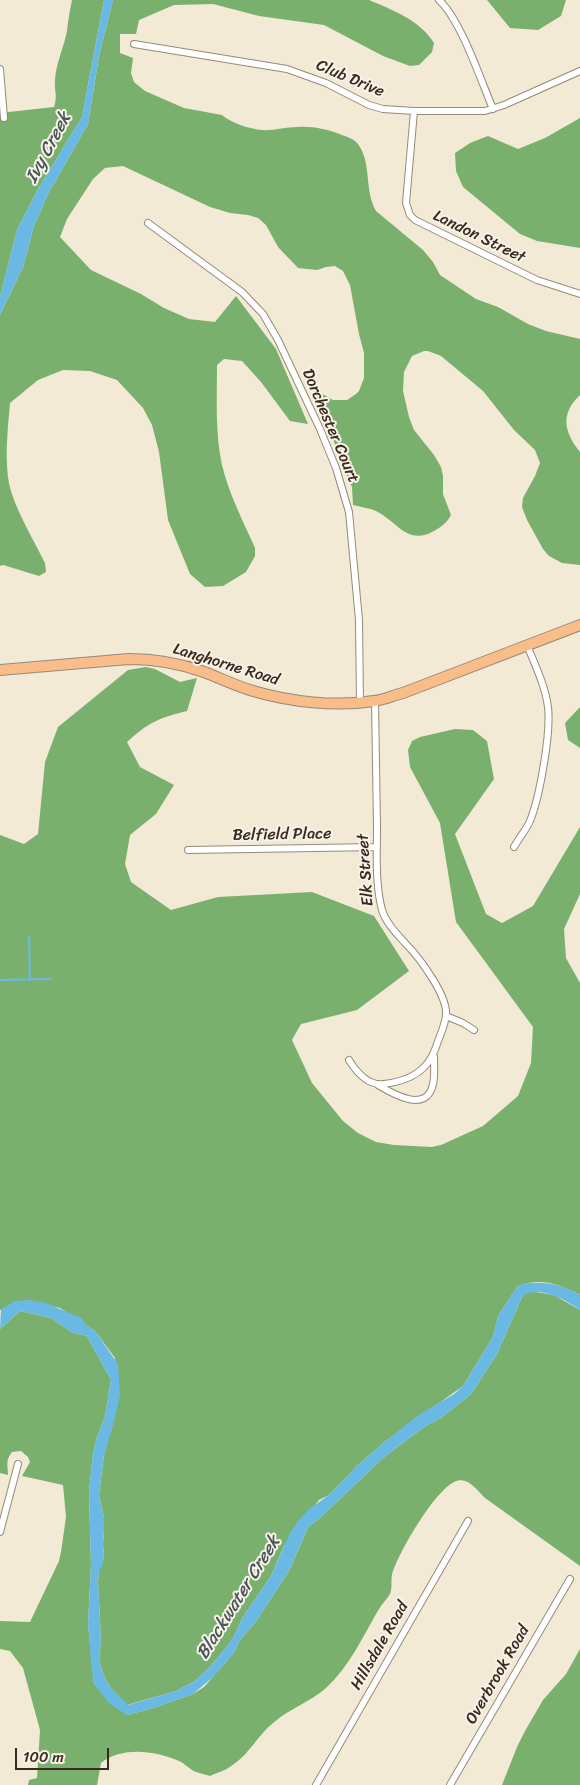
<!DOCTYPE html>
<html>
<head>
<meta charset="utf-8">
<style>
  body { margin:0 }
  #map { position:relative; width:580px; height:1785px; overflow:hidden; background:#f2ead5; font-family:Sriracha,sans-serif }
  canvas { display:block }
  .scale { position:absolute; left:15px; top:1748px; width:94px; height:22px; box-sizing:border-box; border:2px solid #3b2a1e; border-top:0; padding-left:6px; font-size:15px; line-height:18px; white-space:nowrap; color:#3b2a1e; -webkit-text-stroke:4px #f7f3e8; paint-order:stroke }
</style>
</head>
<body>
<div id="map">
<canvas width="580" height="1785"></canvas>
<div class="scale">100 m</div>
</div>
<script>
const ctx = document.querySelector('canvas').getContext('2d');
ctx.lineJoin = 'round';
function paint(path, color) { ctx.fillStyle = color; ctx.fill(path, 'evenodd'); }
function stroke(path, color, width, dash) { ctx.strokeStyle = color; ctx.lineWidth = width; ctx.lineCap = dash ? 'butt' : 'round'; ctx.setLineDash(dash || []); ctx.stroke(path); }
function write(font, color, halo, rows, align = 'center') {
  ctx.font = font + ' Sriracha,sans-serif'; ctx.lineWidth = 4; ctx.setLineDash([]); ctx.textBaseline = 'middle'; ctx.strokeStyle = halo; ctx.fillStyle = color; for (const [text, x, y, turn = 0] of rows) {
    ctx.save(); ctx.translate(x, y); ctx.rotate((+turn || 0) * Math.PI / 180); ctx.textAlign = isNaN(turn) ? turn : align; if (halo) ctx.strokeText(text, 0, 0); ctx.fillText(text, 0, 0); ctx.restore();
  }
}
const forest = new Path2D(`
  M72 0H104L82 117 37 191 17 230 0 297V113L54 107C58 95 54 91 55 80 56 63 64 47 67 31 68 20 70 10 72 0Z
  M113 0H369C393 10 421 21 434 43L432 52 419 65 410 66 383 56 324 25 259 16 213 4 174 5 139 20 136 34H120V53L133 58 131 73 134 82 145 91 184 108 222 115C231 123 250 129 262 130 273 131 285 127 297 127 313 126 327 129 342 135 348 137 354 139 358 144 372 163 364 190 376 211L423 250 433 262 440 275 476 299 498 307 528 324 546 331 580 339V395C560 414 564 432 580 452V565L562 563 549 556 543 549 527 520 522 507 523 498 535 476 540 463 535 450 514 430 483 391 441 356 428 351H424L412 356 404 372 403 391 409 417 414 430 434 455 441 467 443 476V494L451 515C447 523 441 527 434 531 407 546 398 522 376 511 369 508 360 507 353 505L352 487 344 470 326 419 312 392 317 391 333 400H347L356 394 359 391 364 378V353L359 334 350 285 343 271 335 266 326 267 317 270 298 268 278 247 266 225 258 218 248 215 230 213 210 207 123 166 105 168 93 179 67 219 60 237 91 270 141 294 164 308 189 319 215 322 236 296 276 349 308 424 290 421 261 382 242 361 224 359 217 365C217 398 215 433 222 465 229 494 243 521 255 548V556L246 572 223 586 205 587 190 574 168 520 159 452 152 425 143 408 117 380 90 371 63 370 38 380 10 403C8 428 5 452 8 477 11 503 33 538 45 563L46 572 39 576 3 565 0 566V315L23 267 34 226 48 194 88 124 99 56Z
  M487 0H566L561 16 538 30 510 28Z
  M580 118V248L537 241 520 234 463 187 456 171 455 153 470 143 488 136 518 149 545 138Z
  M146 667 155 669 180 682 197 678 187 711C159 718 149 722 127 742L140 767 174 785 156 814 130 835 125 864 131 882 171 910 218 897 312 892 374 916 409 971 357 1010 301 1024 292 1040 312 1083 343 1121 358 1133 376 1142 394 1145 432 1147 441 1145 483 1126 518 1096 531 1063 533 1027 456 922 440 823 410 767 408 750 412 741 420 737 455 729 473 730 487 741 494 779 455 834 486 914 502 923 533 906 580 827V894L564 929 566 958 580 983V1295C563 1285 537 1276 517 1287L498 1316 493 1337 463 1386 387 1440 358 1465 329 1495 319 1500 284 1546 271 1576 243 1617 232 1640 210 1667 195 1681 176 1691 127 1705 110 1687 103 1674 99 1660 101 1641 98 1581 99 1570 104 1558 103 1544 104 1531V1518L99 1495 104 1455 107 1443 115 1358 95 1331 60 1308 29 1300 0 1310V835L24 844 38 834 45 762 58 727 128 670Z
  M580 707V748L568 740 565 723Z
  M530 1291 554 1295 580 1310V1566L485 1498C477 1490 467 1475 454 1482 433 1493 401 1549 393 1571 390 1578 393 1587 390 1594 387 1599 382 1604 379 1609 363 1636 350 1666 326 1688 310 1702 289 1709 273 1723 258 1735 250 1753 234 1764 227 1770 219 1772 210 1776 205 1774 197 1773 192 1770 187 1767 184 1763 179 1761 155 1751 123 1746 101 1763L97 1785H28L29 1780 37 1778 40 1730 23 1668 10 1651 0 1649V1621L30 1622 59 1561 61 1552 66 1517 63 1485 22 1476 30 1462 28 1457 21 1451 12 1452C5 1461 8 1465 8 1475L0 1473V1329L20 1311 51 1318 73 1333 87 1336 111 1380 105 1417 97 1437 93 1454 89 1491 91 1565 88 1624 94 1684 127 1715 153 1708 193 1694 204 1687 233 1654 240 1640 255 1623 289 1571 308 1527 320 1518 383 1458 424 1427 441 1418 471 1394 497 1354 523 1295Z
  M580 1649V1785H502L517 1747 525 1731 543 1700 566 1674Z`);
const water = new Path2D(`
  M104 0H113L99 56 88 124 48 194 34 226 23 267 0 315V297L17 230 37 191 82 117Z
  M530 1283C549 1282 563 1285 580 1295V1310C564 1299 542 1286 523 1295L497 1354 471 1394 441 1418 424 1427 383 1458 320 1518 308 1527 289 1571 255 1623 240 1640 233 1654 213 1677 193 1694 153 1708 127 1715 110 1704 94 1684 91 1662 88 1624 91 1565 89 1491 93 1454 97 1437 105 1417 111 1380 87 1336 73 1333 51 1318 20 1311 0 1329 1 1309 15 1301 29 1300 46 1303 74 1315 82 1318 85 1324 95 1331 118 1364 120 1395 113 1426 104 1455 99 1495 104 1518V1531L103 1544 104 1558 102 1567 99 1570 98 1581 101 1641 99 1660 103 1674 110 1687 128 1705 176 1691 195 1681 210 1667 232 1640 243 1617 271 1576 290 1533 298 1521 309 1509 329 1495 358 1465 387 1440 417 1416 454 1394 463 1386 493 1337 498 1316 517 1287 522 1284Z`);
const stream = new Path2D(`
  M29 937 30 980
  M0 980 51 979`);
const minor = new Path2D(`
  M439 0C461 20 481 81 493 109
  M134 44 287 69 326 83 369 105 383 109 414 111H485L504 105 580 71
  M0 69 4 118
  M414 111 406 203 410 215 415 220 537 280 580 294
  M148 223 242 292 263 314 278 340 320 429 336 468 349 512 359 620 360 703
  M514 847C519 838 526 830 530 821 540 796 551 733 548 707 545 685 535 665 527 645
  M188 850 377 847
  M446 1016 463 1023 474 1030
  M349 1060C357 1073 368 1086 384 1084 408 1081 428 1072 436 1047 439 1037 445 1026 446 1015 448 996 419 957 406 944 397 934 386 923 382 910 375 883 377 854 377 826 376 785 376 743 375 701
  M378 1085C393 1094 427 1114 433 1084 435 1076 434 1066 434 1057
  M0 1532 18 1464
  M316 1785 468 1521
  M450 1785 570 1579`);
const primary = new Path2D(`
  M0 670 129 659C155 659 179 663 204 672 220 678 236 686 253 691 291 702 335 707 374 701 384 700 394 695 403 693L580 625`);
const streetNames = [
  ["Club Drive",350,79,23],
  ["Landon Street",479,237,26],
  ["Dorchester Court",330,426,67],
  ["Langhorne Road",226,665,17],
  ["Belfield Place",282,835,-1],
  ["Elk Street",366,870,-94],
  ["Hillsdale Road",380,1646,-60],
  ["Overbrook Road",498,1675,-60]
];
const waterNames = [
  ["Ivy Creek",49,148,-62],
  ["Blackwater Creek",239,1598,-58]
];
paint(forest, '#7ab06e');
paint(water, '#69b9e4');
stroke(stream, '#69b9e4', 2);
stroke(minor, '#968a7a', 8);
stroke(primary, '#968a7a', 12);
stroke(minor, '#fff', 6);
stroke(primary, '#f8bd89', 10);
write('16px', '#3b2a1e', '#f7f3e8', streetNames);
write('italic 18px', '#495559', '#f7f3e8', waterNames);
</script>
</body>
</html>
